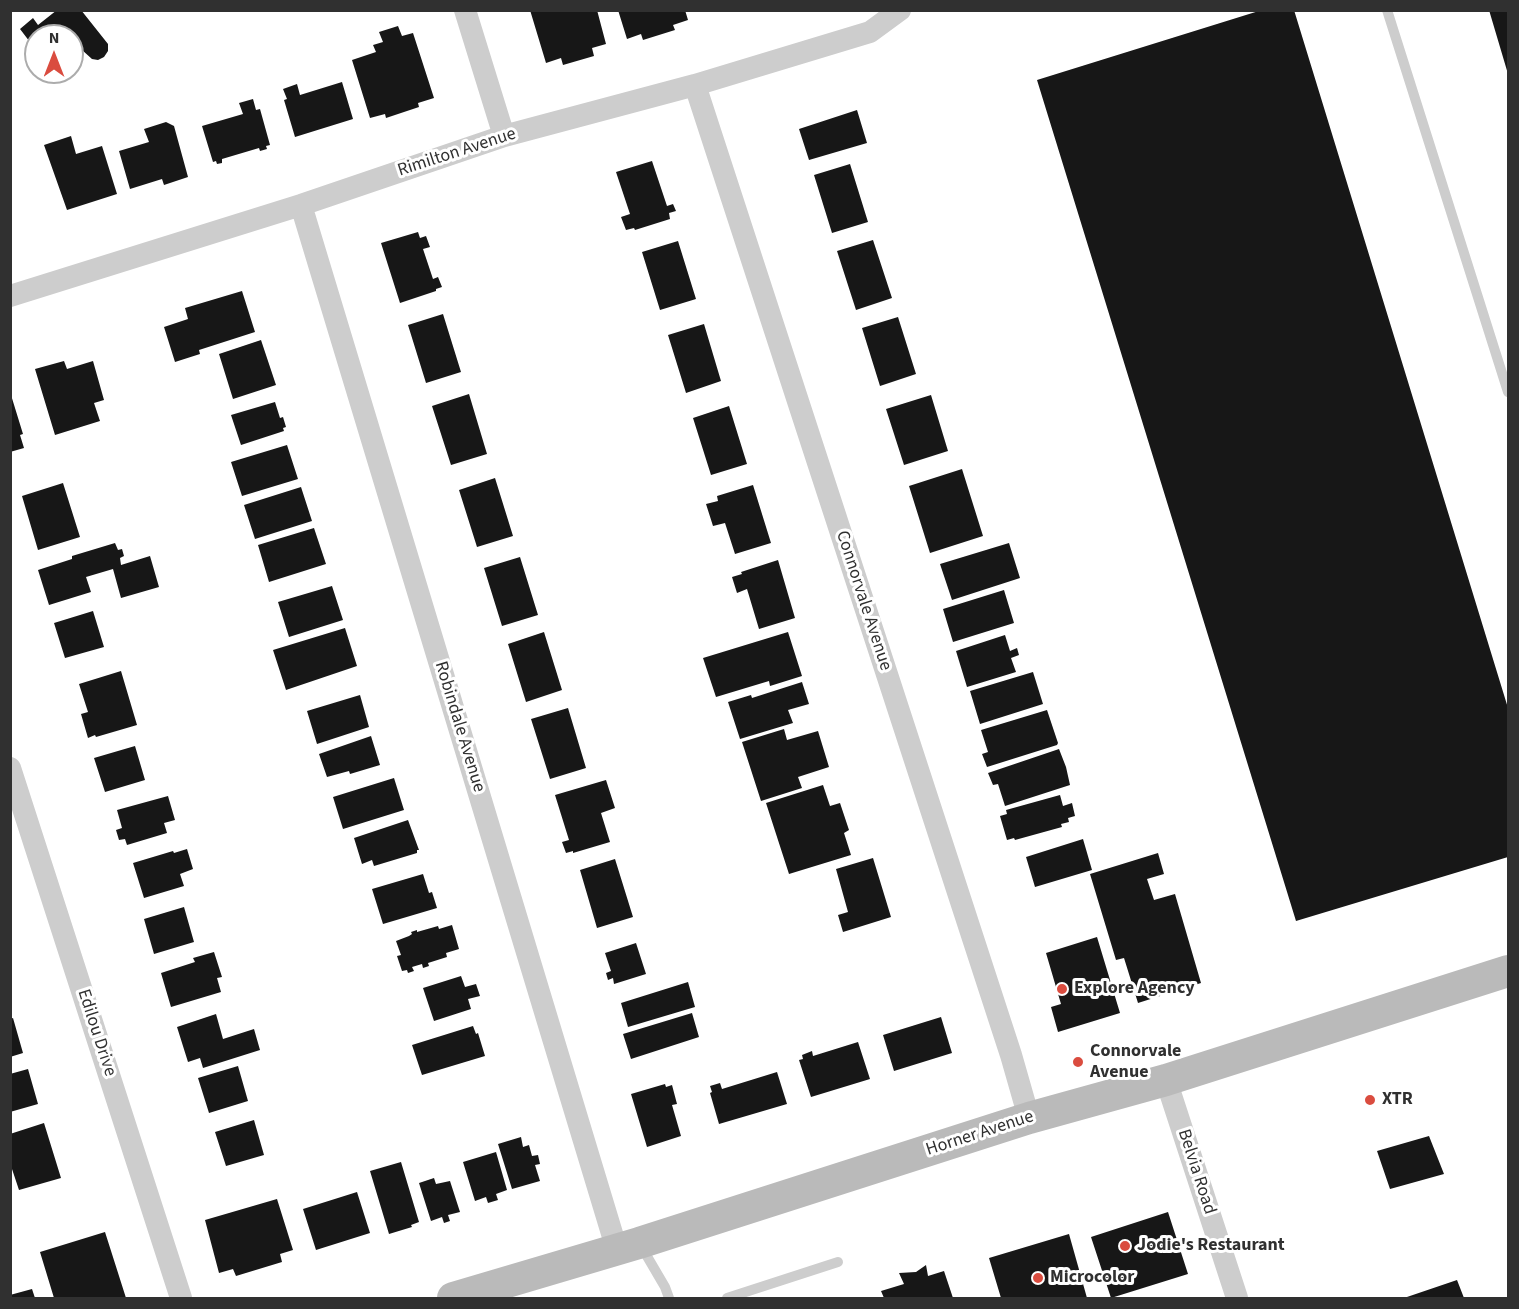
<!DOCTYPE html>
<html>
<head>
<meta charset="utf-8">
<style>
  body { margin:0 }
  #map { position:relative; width:1519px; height:1309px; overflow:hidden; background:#fff; font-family:"Source Sans 3",sans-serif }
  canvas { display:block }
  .frame { position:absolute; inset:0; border:12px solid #303030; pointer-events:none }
  .north { position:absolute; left:24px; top:24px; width:60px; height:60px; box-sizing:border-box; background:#fff; border:2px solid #acacac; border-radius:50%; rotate:0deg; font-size:16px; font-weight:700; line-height:24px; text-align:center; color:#303030 }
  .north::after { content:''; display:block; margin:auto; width:21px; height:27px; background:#da4c3f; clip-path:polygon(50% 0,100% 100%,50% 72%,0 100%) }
</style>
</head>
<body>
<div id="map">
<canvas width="1519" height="1309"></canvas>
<div class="frame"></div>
<div class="north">N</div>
</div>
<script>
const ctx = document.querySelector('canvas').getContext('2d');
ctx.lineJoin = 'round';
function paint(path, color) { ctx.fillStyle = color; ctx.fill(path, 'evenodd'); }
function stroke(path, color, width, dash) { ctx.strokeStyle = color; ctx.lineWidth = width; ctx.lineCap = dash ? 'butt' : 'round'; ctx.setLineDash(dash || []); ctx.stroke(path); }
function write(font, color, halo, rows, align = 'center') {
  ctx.font = font + ' "Source Sans 3",sans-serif'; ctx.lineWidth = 6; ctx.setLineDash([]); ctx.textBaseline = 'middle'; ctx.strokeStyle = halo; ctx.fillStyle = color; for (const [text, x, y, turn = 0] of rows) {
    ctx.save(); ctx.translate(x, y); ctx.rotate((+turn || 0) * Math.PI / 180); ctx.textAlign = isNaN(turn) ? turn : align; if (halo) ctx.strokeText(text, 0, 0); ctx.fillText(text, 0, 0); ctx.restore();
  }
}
const building = new Path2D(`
  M57 10H81L108 44V51L104 57 98 60 92 59 82 50 72 57V36H36V50L20 29 33 18 38 25Z
  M530 10H597L606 44 592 48 594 56 563 65 561 58 546 63Z
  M618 10H685L688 20 673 25 675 30 643 40 641 34 627 39Z
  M1262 10H1294L1508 708V857L1296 921 1037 80Z
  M1489 10H1508V74Z
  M398 26 402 36 413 33 434 98 418 103 419 107 386 118 385 114 370 118 352 60 376 52 373 45 383 42 379 32Z
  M342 82 353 119 295 137 284 100 287 99 283 89 297 84 300 95Z
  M253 99 256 110 260 109 270 145 266 146 267 149 260 151 259 148 222 159V163L217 164 216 161 213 162 202 126 243 114 239 103Z
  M857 110 867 143 809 160 799 129Z
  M166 122 174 126 188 177 164 185 162 179 130 189 119 151 149 142 144 129Z
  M71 136 76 154 102 146 117 194 67 210 44 145Z
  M652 161 667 206 673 204 676 211 669 213 670 219 635 230 634 228 626 230 621 217 630 214 616 172Z
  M850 164 868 222 832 233 814 175Z
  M418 232 420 238 426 236 430 247 423 249 433 279 438 277 442 287 436 289V291L400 303 381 243Z
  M873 240 892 298 856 310 837 251Z
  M678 241 696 299 660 310 642 252Z
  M242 291 255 332 199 350 200 354 175 362 164 327 188 319 185 308Z
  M443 314 461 372 426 383 408 325Z
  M898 317 916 374 880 386 862 328Z
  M704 324 721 381 686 393 668 335Z
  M261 340 276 385 233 399 219 354Z
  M64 361 67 369 93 361 104 400 94 403 100 421 55 435 35 369Z
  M469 394 487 454 451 465 432 406Z
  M11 395 23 434 20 435 24 448 10 452Z
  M931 395 948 451 904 465 886 409Z
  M275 402 280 418 283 417 286 427 283 428 284 431 241 445 231 415Z
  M729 406 747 464 711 475 693 418Z
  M287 445 298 479 242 496 231 462Z
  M962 469 983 536 930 553 909 486Z
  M495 478 513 536 477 547 459 490Z
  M63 483 80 537 38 550 22 496Z
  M753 485 771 543 735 554 725 523 713 526 706 504 718 501 717 496Z
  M301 487 312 521 255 539 244 505Z
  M314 528 326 564 269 582 258 545Z
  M115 543 118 550 122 549 124 556 120 558 121 565 150 556 159 587 121 598 113 569 86 577 91 592 49 605 38 570 72 559V556Z
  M1009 543 1020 578 952 600 940 564Z
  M520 557 538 615 502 626 484 568Z
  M778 560 795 618 759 629 747 589 737 593 732 577 742 574 741 572Z
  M332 586 343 620 289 637 278 602Z
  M1004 590 1014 623 953 642 943 609Z
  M93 611 104 647 65 658 54 623Z
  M345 628 357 666 286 690 273 650Z
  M544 632 562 690 526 702 508 644Z
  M788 632 802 676 770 686 769 681 716 697 703 658Z
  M1005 635 1010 651 1017 648 1019 655 1011 658 1016 672 967 687 956 651Z
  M121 671 137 725 96 737 95 735 88 738 81 714 88 712 79 684Z
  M1033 672 1043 704 980 724 970 691Z
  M802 682 809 704 788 710 793 723 740 739 728 702 751 695 752 698Z
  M360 695 369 727 317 744 307 711Z
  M568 708 586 768 550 779 531 719Z
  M1047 710 1058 743 1057 745 987 767 982 754 988 752 981 730Z
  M784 729 787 740 818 731 829 767 798 777 802 788 761 801 742 742Z
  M371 736 380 765 350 774 349 771 327 777 319 754Z
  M135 746 145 780 105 792 94 758Z
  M1059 749 1066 767 1070 785 1005 806 998 784 993 785 988 773Z
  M394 778 404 810 343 829 333 797Z
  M606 780 615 808 601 813 610 842 573 853V851L566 853 562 842 569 840 555 795Z
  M823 785 830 806 840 803 849 830 844 833 851 855 789 874 766 803Z
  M1060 795 1063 806 1072 803 1075 816 1068 818 1069 822 1061 824 1062 827 1015 840 1014 838 1007 840 1000 816 1007 814 1006 810Z
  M168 796 175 820 164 823 167 833 127 845 125 839 119 840 116 830 122 828 117 810Z
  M408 820 419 850H417V853L374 866 372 860 362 864 354 838Z
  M1083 839 1092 870 1035 887 1026 857Z
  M187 849 193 869 180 874 184 886 144 898 133 863 173 851 174 853Z
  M1158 853 1164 874 1147 879 1154 900 1175 894 1201 983 1138 1003 1124 958 1116 960 1090 874Z
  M873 858 891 917 843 932 838 915 848 912 836 869Z
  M615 859 633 917 597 928 580 870Z
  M423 874 429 893 432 892 437 908 383 924 372 889Z
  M184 907 194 942 154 954 144 919Z
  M452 925 459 949 446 953 447 957 428 963 429 966 423 968 422 964 412 967 414 971 408 973 407 970 402 971 397 956 401 955 396 941 409 936 412 934 411 932 417 930V932L438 926 439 929Z
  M1097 937 1120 1013 1058 1032 1051 1007 1061 1004 1046 953Z
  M636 943 646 974 614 984 613 978 608 980 606 973 611 971 605 953Z
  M214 952 222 977 217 978 221 992 171 1007 161 973 195 962 193 958Z
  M461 976 465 987 476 984 480 996 468 999 471 1009 434 1021 423 988Z
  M688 982 695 1007 628 1027 621 1003Z
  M692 1013 699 1037 631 1059 623 1034Z
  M216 1014 223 1039 254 1029 260 1050 203 1068 200 1058 188 1062 177 1027Z
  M941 1017 952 1053 894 1071 883 1035Z
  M13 1018 23 1053 10 1057V1019Z
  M473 1026 476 1034 478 1033 485 1056 422 1075 412 1045Z
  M858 1042 870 1079 811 1097 799 1060 803 1059 802 1055 812 1051 813 1056Z
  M238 1066 248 1101 209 1113 198 1078Z
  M28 1069 38 1104 10 1112V1074Z
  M777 1072 787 1104 719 1124 710 1093 712 1092 710 1086 720 1083 722 1089Z
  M665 1084 666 1087 672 1085 677 1104 672 1105 681 1136 647 1147 631 1094Z
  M254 1120 264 1155 226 1166 215 1132Z
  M44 1123 61 1178 19 1190 10 1163V1134Z
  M1429 1136 1444 1174 1390 1189 1377 1151Z
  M521 1137 523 1147 529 1145 532 1156 538 1155 540 1164 535 1165 540 1181 512 1189 498 1144Z
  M496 1152 507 1190 496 1194 498 1200 488 1203 486 1197 475 1201 463 1162Z
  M401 1162 419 1222 411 1225 412 1227 389 1234 370 1171Z
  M434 1178 436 1184 450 1181 460 1212 448 1215 450 1221 444 1223 442 1217 431 1221 419 1183Z
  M357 1192 370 1233 316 1250 303 1209Z
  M277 1199 293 1250 280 1254 282 1262 236 1276 233 1269 219 1273 205 1220Z
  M1168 1212 1188 1274 1111 1298 1091 1237Z
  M105 1232 126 1298H54L40 1252Z
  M1069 1234 1087 1298H1001L989 1258Z
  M926 1265 928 1276 944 1271 953 1298H884L881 1291 904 1284 899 1273 916 1272Z
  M1457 1280 1464 1298H1404Z
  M32 1289 35 1298H10V1295Z`);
const service = new Path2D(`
  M1387 10 1508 392
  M641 1246 665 1287 669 1298
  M727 1298 838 1262`);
const minor = new Path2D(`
  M465 10 504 136
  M695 85 1011 1055 1029 1118
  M301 205 617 1250
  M10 296 301 205 504 136 695 85 870 32 900 10
  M10 768 181 1298
  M1166 1080 1237 1298`);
const secondary = new Path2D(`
  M453 1298 639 1243 1029 1118 1166 1080 1508 971`);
const markers = [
  [1062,989,6,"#da4c3f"],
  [1078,1062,6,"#da4c3f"],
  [1370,1100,6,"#da4c3f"],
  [1125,1246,6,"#da4c3f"],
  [1038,1278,6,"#da4c3f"]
];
const streetNames = [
  ["Rimilton Avenue",457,153,-18],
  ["Connorvale Avenue",863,601,72],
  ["Robindale Avenue",459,727,73],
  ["Edilou Drive",96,1033,72],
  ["Horner Avenue",980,1134,-18],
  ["Belvia Road",1196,1172,72]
];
const poiNames = [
  ["Explore Agency",1074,989],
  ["Connorvale",1090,1052],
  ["Avenue",1090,1073],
  ["XTR",1382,1100],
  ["Jodie's Restaurant",1137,1246],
  ["Microcolor",1050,1278]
];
paint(building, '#171717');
stroke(service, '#cdcdcd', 10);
stroke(minor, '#cdcdcd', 22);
stroke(secondary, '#bababa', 32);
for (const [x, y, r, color] of markers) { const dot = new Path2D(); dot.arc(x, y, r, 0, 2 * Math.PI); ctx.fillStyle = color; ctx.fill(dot); stroke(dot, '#fff', 2); }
write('18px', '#303030', '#fff', streetNames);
write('bold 18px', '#303030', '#fff', poiNames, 'left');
</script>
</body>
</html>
